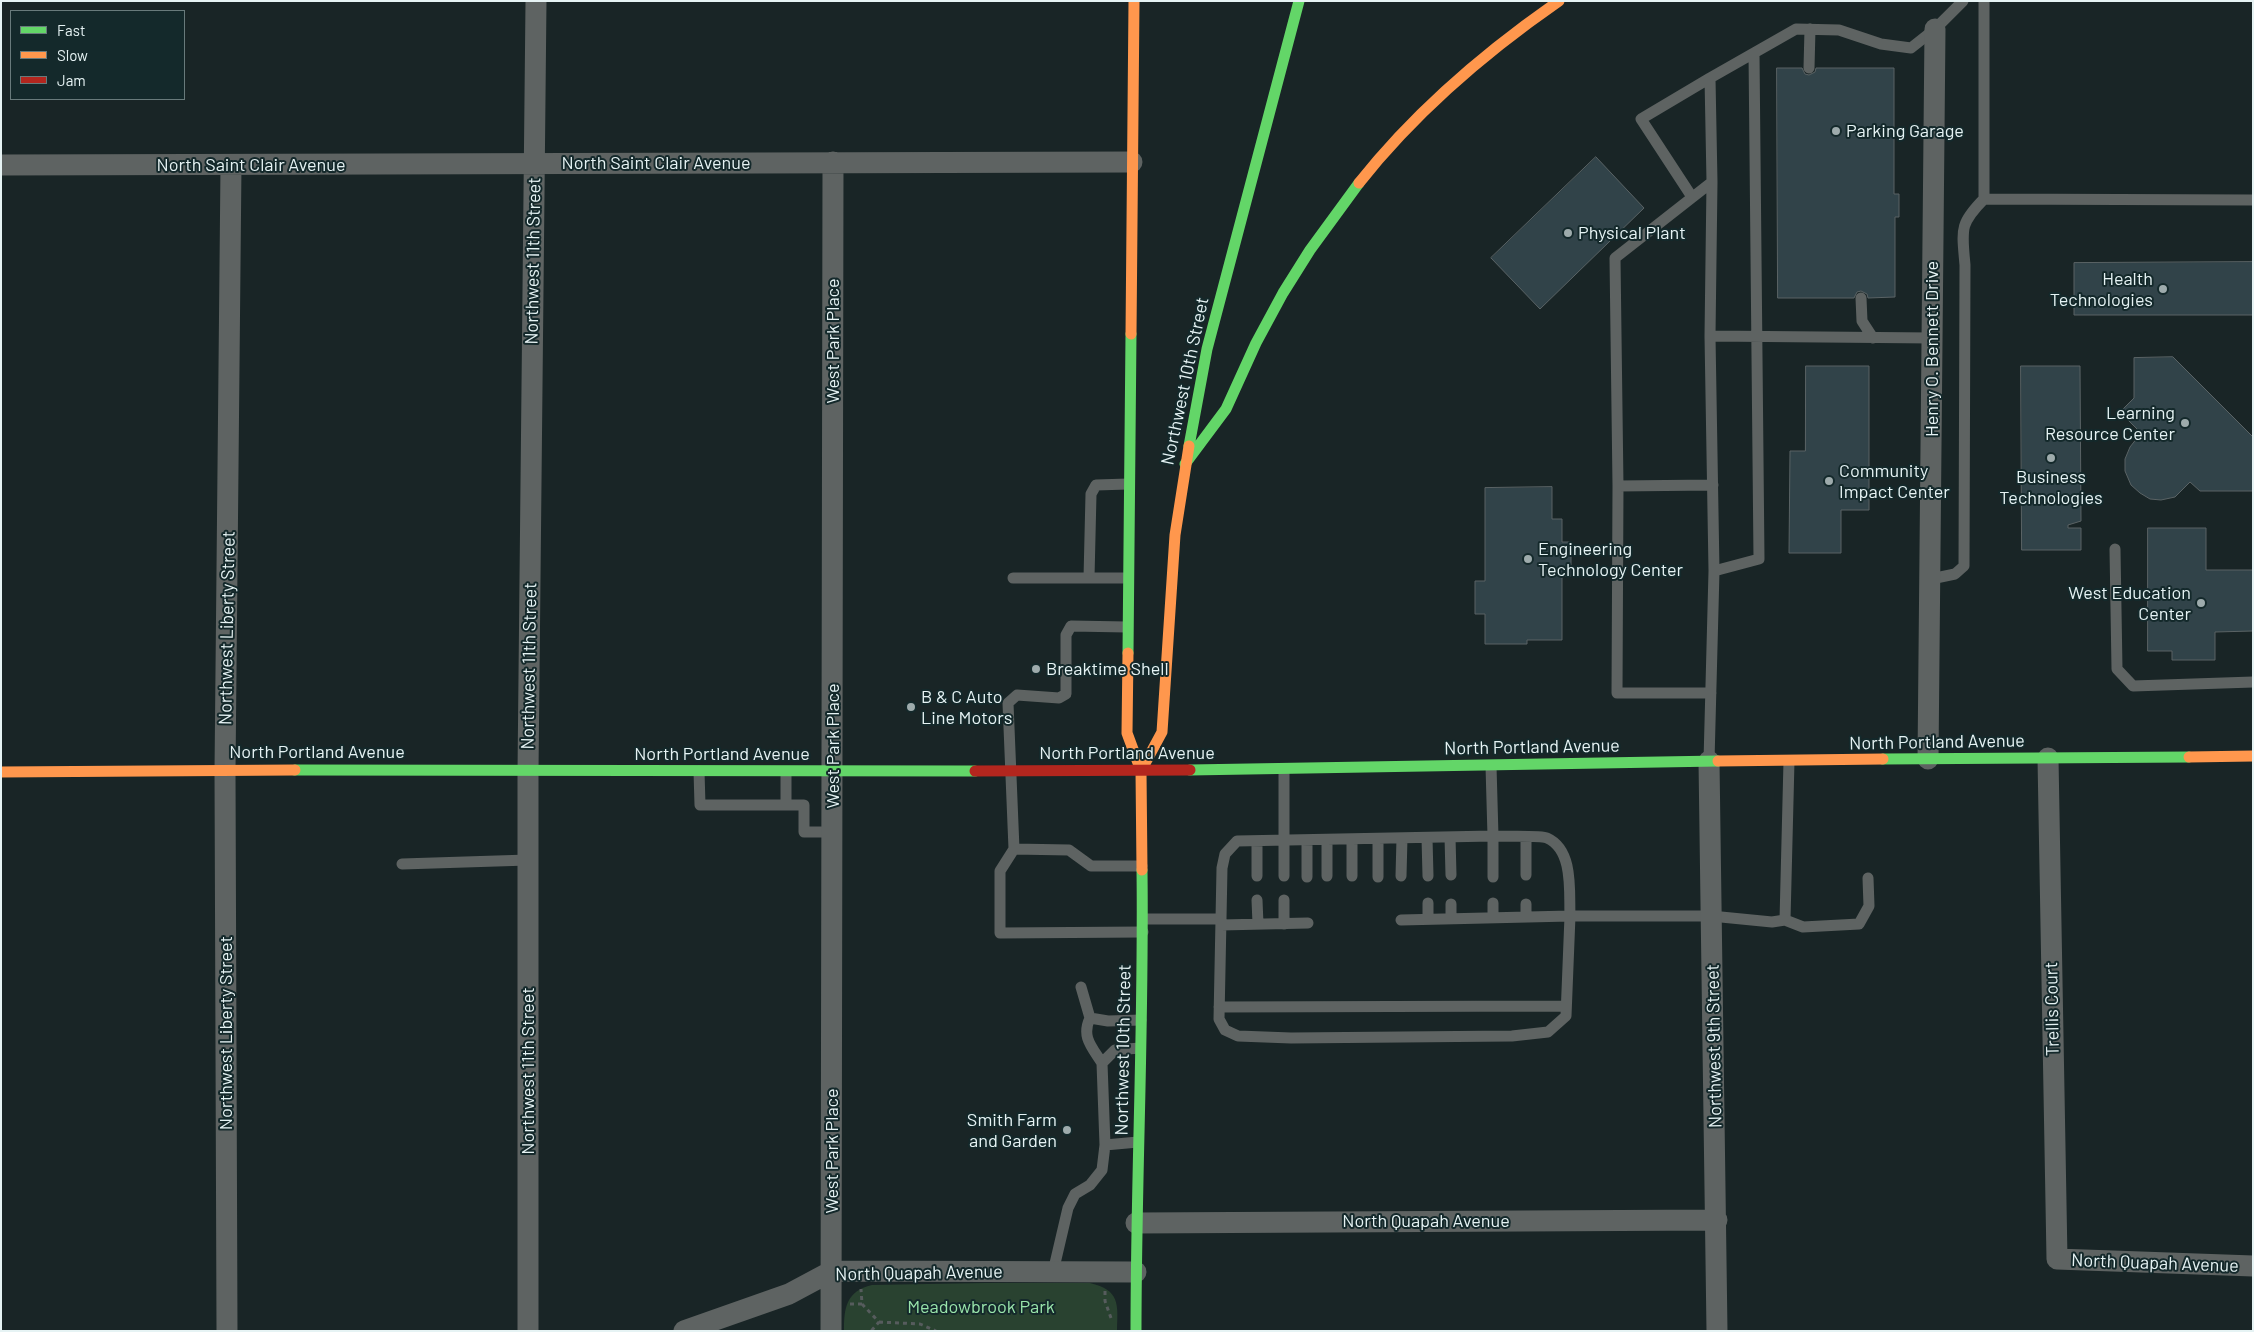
<!DOCTYPE html>
<html>
<head>
<meta charset="utf-8">
<style>
  body { margin:0 }
  #map { position:relative; width:2254px; height:1332px; overflow:hidden; background:#192526; font-family:Barlow,sans-serif }
  canvas { display:block }
  .frame { position:absolute; inset:0; border:2px solid #e6f3f4; pointer-events:none }
  .legend { position:absolute; left:10px; top:10px; width:175px; height:90px; box-sizing:border-box; background:#14292b; border:1px solid #687a7b; margin:0; padding:6px 9px; list-style:none; font-size:15px; color:#e6f3f4 }
  .legend li { display:flex; align-items:center; gap:10px; height:25px }
  .legend b { width:25px; border:1px solid #687a7b }
</style>
</head>
<body>
<div id="map">
<canvas width="2254" height="1332"></canvas>
<div class="frame"></div>
<ul class="legend">
<li><b style="height:6px;background:#63d668"></b>Fast</li>
<li><b style="height:6px;background:#ff974d"></b>Slow</li>
<li><b style="height:6px;background:#b3261e"></b>Jam</li>
</ul>
</div>
<script>
const ctx = document.querySelector('canvas').getContext('2d');
ctx.lineJoin = 'round';
function paint(path, color) { ctx.fillStyle = color; ctx.fill(path, 'evenodd'); }
function stroke(path, color, width, dash) { ctx.strokeStyle = color; ctx.lineWidth = width; ctx.lineCap = dash ? 'butt' : 'round'; ctx.setLineDash(dash || []); ctx.stroke(path); }
function write(font, color, halo, rows, align = 'center') {
  ctx.font = font + ' Barlow,sans-serif'; ctx.lineWidth = 4; ctx.setLineDash([]); ctx.textBaseline = 'middle'; ctx.strokeStyle = halo; ctx.fillStyle = color; for (const [text, x, y, turn = 0] of rows) {
    ctx.save(); ctx.translate(x, y); ctx.rotate((+turn || 0) * Math.PI / 180); ctx.textAlign = isNaN(turn) ? turn : align; if (halo) ctx.strokeText(text, 0, 0); ctx.fillText(text, 0, 0); ctx.restore();
  }
}
const green = new Path2D(`
  M984 1283H1090C1120 1290 1118 1304 1117 1331H844C844 1308 846 1291 872 1285Z`);
const building = new Path2D(`
  M1777 68H1802L1805 74 1809 75 1815 72 1816 68H1894V194H1899V217H1895V297L1868 298 1867 294 1861 291 1857 292 1854 298H1778Z
  M1596 157 1644 208 1540 309 1491 258Z
  M2253 262V315H2074V263Z
  M2173 357 2253 437V491H2200L2190 482 2175 497 2161 500 2150 499 2140 493 2131 485 2125 471V459L2130 447 2141 433 2120 412 2134 398V358Z
  M1806 366H1869V510H1841V553H1789L1790 451H1805Z
  M2021 366H2080L2081 521 2068 525V528H2081V550H2022Z
  M1552 487V519H1562V542H1571V576H1562V640H1527V644H1485V614H1475V581H1485V488Z
  M2148 528H2206V570H2253V631L2215 632V660H2172V651H2148Z`);
const path = new Path2D(`
  M1105 1291V1301L1111 1318
  M850 1304H862L861 1289
  M862 1304 879 1322 871 1331
  M879 1322 920 1324 936 1331`);
const lane = new Path2D(`
  M1984 1V199
  M1809 68 1810 29
  M1692 197 1641 119 1710 78
  M1861 298 1862 321 1873 338
  M1710 336 1933 338
  M1618 486 1615 258 1712 182
  M2115 549 2117 669 2133 686 2253 682
  M1714 571 1759 559 1754 53
  M1013 578H1128
  M1089 578 1091 494 1096 485 1128 484
  M1931 579 1955 574 1964 566 1965 265C1962 230 1959 224 1984 199L2253 200
  M1711 693H1617L1618 486 1713 485
  M1709 761 1714 571 1710 336 1712 182 1710 78 1796 29 1839 30 1881 44 1911 48 1935 29 1963 1
  M1491 766 1493 836C1504 837 1540 835 1547 838 1574 850 1569 892 1570 916H1711L1772 922 1785 920 1789 761
  M1284 769V876
  M699 771 700 805H804V832H833
  M786 805V772
  M1450 837 1451 875
  M1526 837V875
  M1427 838 1428 876
  M1352 839V876
  M1378 839V877
  M1307 840V877
  M1327 840V876
  M1257 841V876
  M1014 849 1008 703 1017 695 1059 698 1066 694V635L1071 626 1127 627
  M402 864 528 860
  M1142 866H1091L1069 850 1014 849 1000 871V933L1143 932
  M1401 876 1402 838
  M1257 900 1258 924
  M1284 900V924
  M1428 903V919
  M1493 903V918
  M1451 904V919
  M1526 904V917
  M1143 919H1221L1219 1019 1225 1030 1238 1036 1291 1038 1512 1036 1548 1032 1566 1016 1570 916 1401 920
  M1221 919 1222 868 1225 854 1237 841 1493 836V877
  M1785 920 1803 927 1859 924 1869 906 1868 878
  M1221 925 1308 923
  M1081 987 1090 1018 1108 1021 1141 1020
  M1219 1007 1566 1006
  M1090 1018C1081 1037 1092 1047 1102 1063
  M1105 1145 1102 1063 1115 1050 1140 1048
  M1053 1272 1068 1208 1075 1194 1090 1185 1102 1170 1105 1145 1138 1142`);
const street = new Path2D(`
  M1 165 1132 162
  M2048 758 2057 1259 2253 1266
  M1928 759 1935 29
  M1709 761 1717 1331
  M1136 1223 1717 1220
  M227 1331 225 770 231 165
  M528 1331V771L536 1
  M684 1331 789 1294 832 1271 1136 1272
  M831 1331 833 162`);
const fast = new Path2D(`
  M1189 446 1207 349 1299 1
  M1185 464 1226 409 1256 343 1283 293 1310 250 1359 183
  M1128 653 1131 334
  M1883 759 2189 757
  M295 770 975 771
  M1190 770 1718 761
  M1136 1331C1136 1177 1144 1024 1142 870`);
const slow = new Path2D(`
  M1359 183C1416 111 1484 53 1559 1
  M1131 334 1134 1
  M1128 653 1127 733 1141 771 1142 870
  M2189 757 2253 756
  M1718 761 1883 759
  M1141 771 1162 732 1175 535 1189 446
  M1 772 295 770`);
const jam = new Path2D(`
  M975 771 1190 770`);
const markers = [
  [1836,131,5,"#9eabac"],
  [1568,233,5,"#9eabac"],
  [2163,289,5,"#9eabac"],
  [2185,423,5,"#9eabac"],
  [2051,458,5,"#9eabac"],
  [1829,481,5,"#9eabac"],
  [1528,559,5,"#9eabac"],
  [2201,603,5,"#9eabac"],
  [1036,669,5,"#9eabac"],
  [911,707,5,"#9eabac"],
  [1067,1130,5,"#9eabac"]
];
const poiNames = [
  ["Parking Garage",1846,131],
  ["Physical Plant",1578,233],
  ["Health",2153,279,"right"],
  ["Technologies",2153,300,"right"],
  ["Learning",2175,413,"right"],
  ["Resource Center",2175,434,"right"],
  ["Community",1839,471],
  ["Impact Center",1839,492],
  ["Business",2051,477,"center"],
  ["Technologies",2051,498,"center"],
  ["Engineering",1538,549],
  ["Technology Center",1538,570],
  ["West Education",2191,593,"right"],
  ["Center",2191,614,"right"],
  ["Breaktime Shell",1046,669],
  ["B & C Auto",921,697],
  ["Line Motors",921,718],
  ["Smith Farm",1057,1120,"right"],
  ["and Garden",1057,1141,"right"]
];
const streetNames = [
  ["North Saint Clair Avenue",656,163],
  ["North Saint Clair Avenue",251,165],
  ["Northwest 11th Street",533,261,-89],
  ["West Park Place",833,341,-90],
  ["Henry O. Bennett Drive",1932,349,-90],
  ["Northwest 10th Street",1185,381,-78],
  ["Northwest Liberty Street",227,628,-89],
  ["Northwest 11th Street",529,666,-89],
  ["North Portland Avenue",1937,742,-1],
  ["West Park Place",833,746,-90],
  ["North Portland Avenue",1532,747,-1],
  ["North Portland Avenue",317,752],
  ["North Portland Avenue",1127,753],
  ["North Portland Avenue",722,754],
  ["Trellis Court",2052,1009,-91],
  ["Northwest Liberty Street",226,1033,-90],
  ["Northwest 9th Street",1714,1046,-91],
  ["Northwest 10th Street",1123,1050,-89],
  ["Northwest 11th Street",528,1071,-90],
  ["West Park Place",832,1151,-90],
  ["North Quapah Avenue",1426,1221],
  ["North Quapah Avenue",2155,1263,2],
  ["North Quapah Avenue",919,1273,-1]
];
const parkNames = [
  ["Meadowbrook Park",981,1307]
];
paint(green, '#294230');
paint(building, '#314349');
stroke(building, '#5a6365', 1);
stroke(path, '#565c5d', 3, [4, 4]);
stroke(lane, '#5e6362', 11);
stroke(street, '#5e6362', 21);
stroke(fast, '#63d668', 11);
stroke(slow, '#ff974d', 11);
stroke(jam, '#b3261e', 11);
for (const [x, y, r, color] of markers) { const dot = new Path2D(); dot.arc(x, y, r, 0, 2 * Math.PI); ctx.fillStyle = color; ctx.fill(dot); stroke(dot, '#14292b', 2); }
write('18px', '#e6f3f4', '#14292b', poiNames, 'left');
write('18px', '#e6f3f4', '#14292b', streetNames);
write('18px', '#99e4aa', '#14292b', parkNames);
</script>
</body>
</html>
